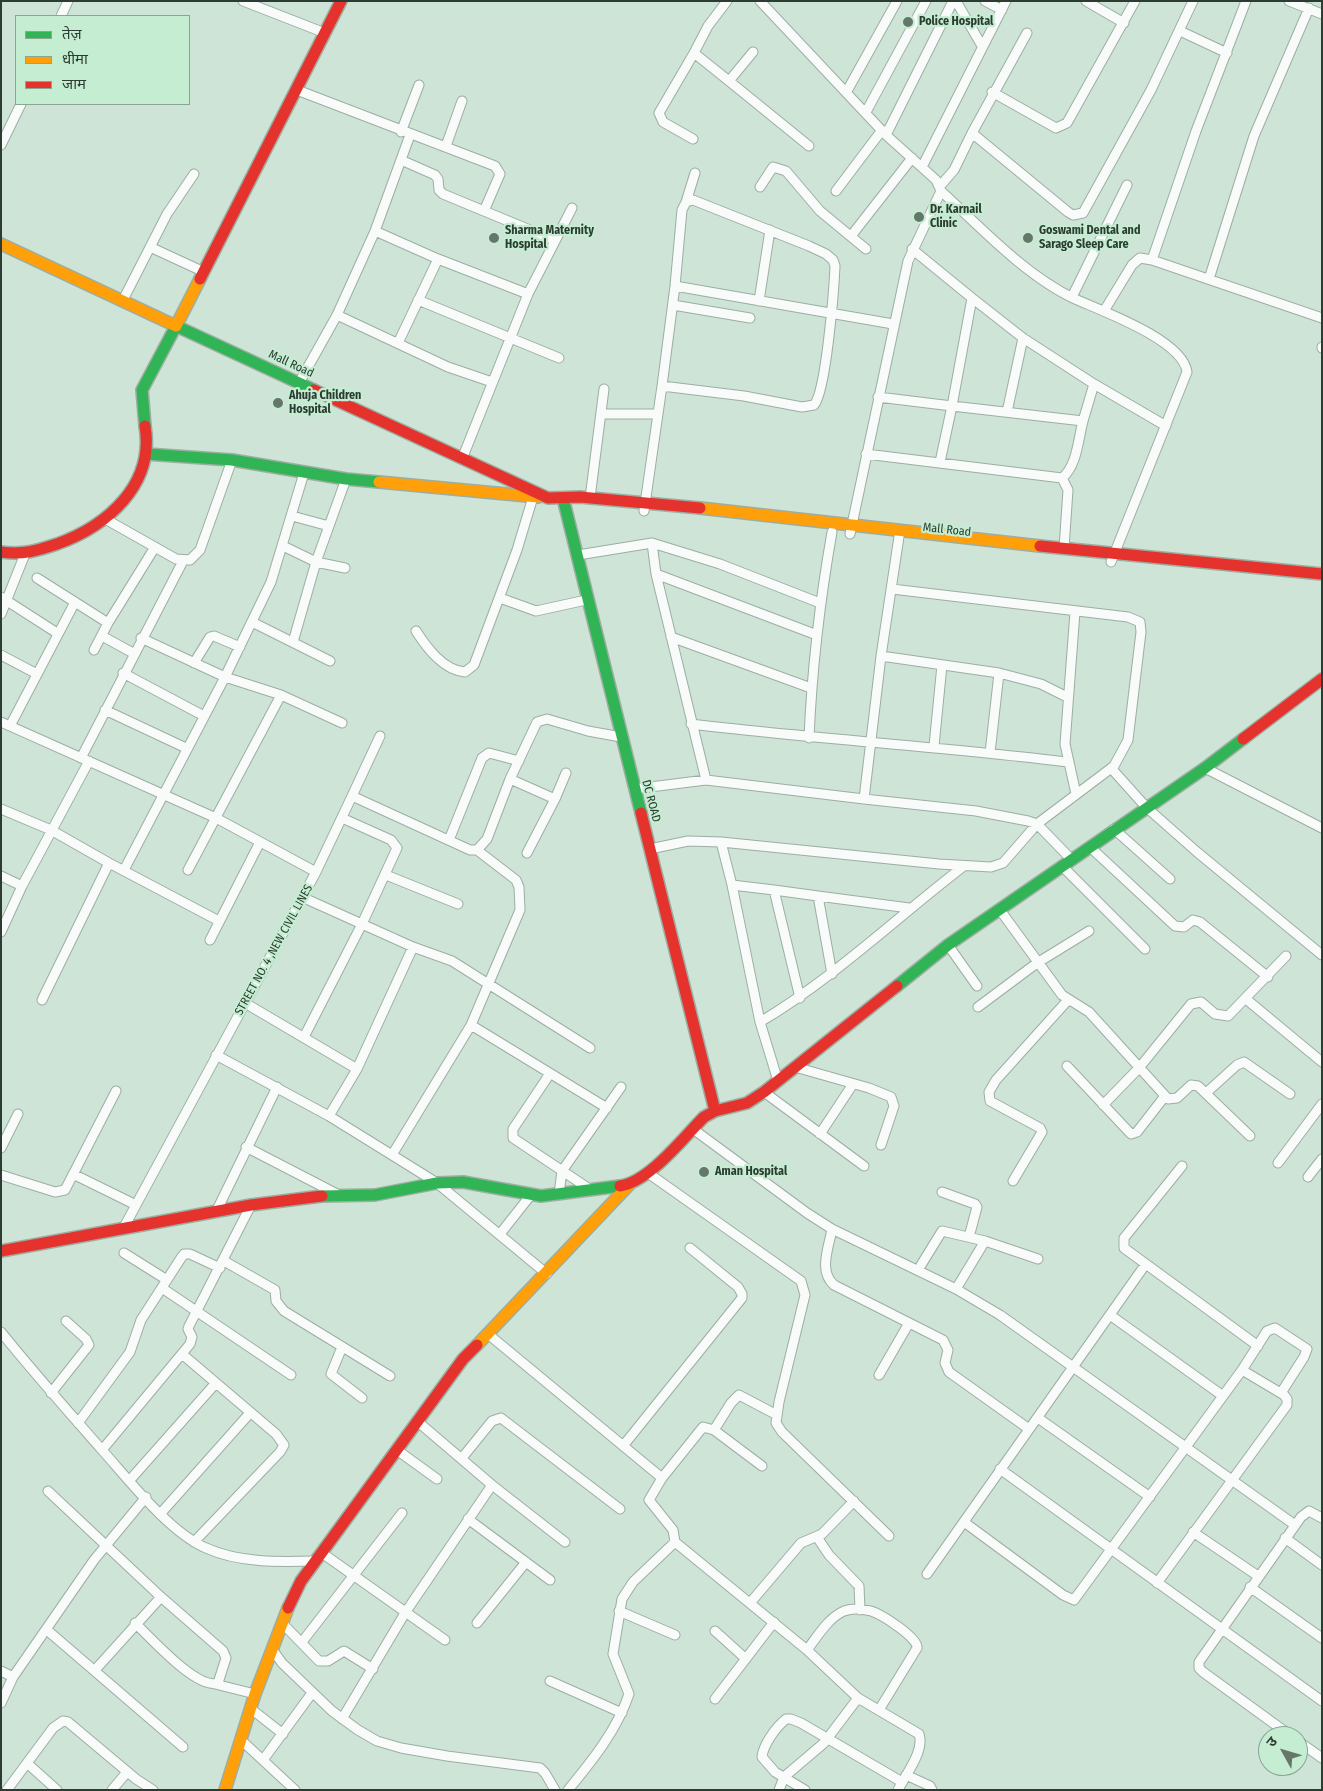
<!DOCTYPE html>
<html>
<head>
<meta charset="utf-8">
<style>
  body { margin:0 }
  #map { position:relative; width:1323px; height:1791px; overflow:hidden; background:#cee4d6; font-family:"Fira Sans Condensed","Noto Sans Devanagari",sans-serif }
  canvas { display:block }
  .frame { position:absolute; inset:0; border:2px solid #2d3c32; pointer-events:none }
  .legend { position:absolute; left:15px; top:15px; width:175px; height:90px; box-sizing:border-box; background:#c5edd2; border:1px solid #88a692; margin:0; padding:6px 9px; list-style:none; font-size:15px; color:#2d3c32 }
  .legend li { display:flex; align-items:center; gap:10px; height:25px }
  .legend b { width:25px; border:1px solid #88a692 }
  .north { position:absolute; left:1258px; top:1726px; width:50px; height:50px; box-sizing:border-box; background:#c5edd2; border:1px solid #88a692; border-radius:50%; rotate:309deg; font-size:14px; font-weight:700; line-height:20px; text-align:center; color:#2d3c32 }
  .north::after { content:''; display:block; margin:auto; width:18px; height:22px; background:#65776b; clip-path:polygon(50% 0,100% 100%,50% 72%,0 100%) }
</style>
</head>
<body>
<div id="map">
<canvas width="1323" height="1791"></canvas>
<div class="frame"></div>
<ul class="legend">
<li><b style="height:6px;background:#30b455"></b>तेज़</li>
<li><b style="height:6px;background:#ff9f0a"></b>धीमा</li>
<li><b style="height:6px;background:#e5322d"></b>जाम</li>
</ul>
<div class="north">उ</div>
</div>
<script>
const ctx = document.querySelector('canvas').getContext('2d');
ctx.lineJoin = 'round';
function stroke(path, color, width, dash) { ctx.strokeStyle = color; ctx.lineWidth = width; ctx.lineCap = dash ? 'butt' : 'round'; ctx.setLineDash(dash || []); ctx.stroke(path); }
function write(font, color, halo, rows, align = 'center') {
  ctx.font = font + ' "Fira Sans Condensed",sans-serif'; ctx.lineWidth = 4.5; ctx.setLineDash([]); ctx.textBaseline = 'middle'; ctx.strokeStyle = halo; ctx.fillStyle = color; for (const [text, x, y, turn = 0] of rows) {
    ctx.save(); ctx.translate(x, y); ctx.rotate((+turn || 0) * Math.PI / 180); ctx.textAlign = isNaN(turn) ? turn : align; if (halo) ctx.strokeText(text, 0, 0); ctx.fillText(text, 0, 0); ctx.restore();
  }
}
const street = new Path2D(`
  M243 1 325 33
  M727 1 708 26 694 53 729 81 753 52
  M760 1 886 135 936 180 941 191 908 261 850 534
  M956 1 982 46
  M985 1 1002 10
  M1086 1 1124 23
  M1289 1 1322 14
  M61 16 68 1
  M1180 31 1227 53
  M729 81 809 146
  M297 90 495 166 500 174 484 211
  M847 91 897 1
  M992 92 1056 128 1067 123 1135 1
  M866 112 926 1
  M401 132 419 85
  M972 133 1027 33
  M886 135 953 1
  M693 139 663 122 659 113 694 53
  M1 145 21 104
  M446 146 462 101
  M401 160 435 175 438 179 439 190 443 194 554 240
  M922 167 1006 1
  M940 186 954 170 972 133 1068 212 1073 215 1083 213 1151 90 1193 1
  M760 187 773 167 786 171 820 211 866 249
  M836 191 882 130
  M941 191C981 228 1026 276 1075 299 1102 311 1183 340 1187 372L1111 562
  M693 200 809 246 826 254 833 260 835 266C834 289 826 392 814 405L802 407 744 396 662 386 675 286 682 210 686 202Z
  M686 202 695 173
  M375 231 438 259 528 294
  M851 236 912 158
  M150 247 202 271
  M1152 260 1196 131 1246 1
  M1209 279 1254 136 1309 8
  M675 286 893 324
  M1072 297 1127 185
  M124 298 167 214 194 174
  M972 298 1023 338 1094 384 1083 421
  M418 300 559 358
  M759 301 770 230
  M673 305 750 318
  M1104 311 1132 265 1140 258 1152 260 1322 318
  M337 315 448 367 492 382
  M398 343 438 259
  M1322 347V348
  M299 383 337 315 375 231 410 135
  M1094 384 1166 426
  M878 397 952 406 972 298 912 249
  M1007 412 1023 338
  M601 414H657
  M866 454 1062 478C1077 466 1078 440 1083 421L952 406 940 462
  M462 459 528 294 572 208
  M1062 478 1068 490 1064 548
  M590 498 604 389
  M644 511 662 386
  M292 516 329 526
  M107 520 176 559 190 560 200 550 232 460
  M652 543 656 574 706 780
  M283 546 316 562 345 568
  M578 555 652 543 720 564 820 603
  M656 574 817 635
  M37 578 108 623
  M1 597 57 633
  M500 598 536 611 586 600
  M1075 612 1065 744 1076 794
  M1 614 25 554
  M252 622 330 661
  M416 631C427 648 443 670 465 672L474 665 517 550 533 497
  M102 636 133 653
  M671 637 811 688
  M141 638 225 677 281 695 342 723
  M293 642 316 562 346 479
  M94 650 108 623 155 547
  M1 655 37 674
  M881 656 999 673
  M194 663 210 637 214 636 240 647
  M123 673 204 716
  M105 710 186 748
  M1 722 216 818 316 872 123 1229
  M691 724C817 739 943 747 1068 762
  M10 726 75 602
  M809 738C812 668 820 600 832 532
  M934 746 942 665
  M990 753 999 673 1041 684 1067 697
  M81 758 183 561
  M1111 768 1146 807 1197 852 1322 955
  M1205 768 1322 828
  M510 779 555 799
  M634 789 706 780 864 799 881 656 900 530
  M352 796 380 736
  M864 799 976 811 1028 821 1037 824 1072 860
  M1 809 51 830 109 863 219 921
  M1114 829 1170 879
  M449 840 482 758 489 753 519 761
  M721 842 939 864 991 867 1003 863 1037 824 1114 766 1128 740 1141 632 1140 622 1128 617 892 589
  M1090 847 1175 926 1184 927 1193 920 1200 922 1268 977
  M650 849 688 841 721 842 732 885 760 1022
  M527 853 555 799 566 773
  M1063 867 1145 949
  M124 870 225 677 271 582 304 473
  M188 870 281 695
  M316 872 352 796 470 850H477L487 839 510 779 537 722 547 719 588 731 621 737
  M386 875 458 904
  M1 876 22 886
  M732 885 774 890 800 998
  M774 890 818 896 832 974
  M818 896 909 908
  M304 898 413 947 452 961 590 1048
  M1000 910 1062 995 1089 1012 1168 1099 1177 1098 1191 1085 1198 1086 1250 1136
  M1 932 22 886 89 761
  M210 940 260 842
  M948 945 977 986
  M1246 999 1322 1062
  M42 1000 109 863
  M245 1003 357 1069
  M978 1007 1037 963 1089 931
  M471 1025 607 1108
  M304 1037 362 924 397 848 391 840 342 818
  M216 1055 329 1116 392 1155 471 1025 520 910 519 887 516 880 477 850
  M1067 1066 1131 1134 1137 1132 1165 1096
  M795 1067 869 1088 891 1097 894 1106 881 1145
  M549 1075 513 1129V1138L591 1190
  M778 1081 760 1022C834 978 896 918 964 866
  M764 1092 864 1166
  M1206 1093 1237 1065 1244 1062 1290 1094
  M1103 1105 1139 1068 1191 1004 1201 1002 1215 1014 1228 1016 1286 956
  M329 1116 357 1069 413 947
  M693 1129 807 1213 832 1229 956 1289 1000 1315 1295 1525
  M820 1134 853 1084
  M246 1147 337 1194
  M1 1148 18 1114
  M392 1155 437 1183 547 1274
  M1278 1163 1322 1104
  M1182 1166 1124 1238V1248L1258 1346
  M648 1173 801 1281 805 1295 779 1402 776 1423 782 1432 889 1536
  M73 1174 134 1204
  M1 1175 55 1192 65 1190 116 1091
  M1308 1177 1322 1159
  M1013 1181 1042 1132 1040 1128 990 1101 989 1092 996 1080 1068 1000
  M942 1192 975 1204 977 1207 969 1237
  M559 1194 562 1171 621 1087
  M216 1212 277 1087
  M832 1229C829 1247 818 1271 834 1285L943 1340 948 1350 945 1363 949 1372 1029 1429
  M500 1234 530 1196
  M124 1253 167 1280
  M224 1261 275 1290 276 1301 284 1311 390 1376
  M918 1270 942 1231 985 1241 1038 1259
  M162 1288 291 1375
  M956 1289 985 1241
  M1110 1315 1223 1396
  M1 1332C34 1373 68 1411 102 1450 129 1480 169 1532 206 1548 239 1563 279 1562 314 1561
  M488 1334 662 1478 703 1427 714 1430 762 1466
  M342 1347 331 1374 362 1398
  M182 1354 276 1434 284 1445 280 1452 194 1542
  M879 1375 909 1323
  M51 1393 89 1345 86 1339 66 1321
  M1038 1418 1150 1497
  M417 1421 492 1485 565 1542
  M78 1423 130 1352 141 1320 181 1258 184 1254H190L220 1268
  M714 1430 731 1403 739 1395 777 1415
  M623 1446 742 1298V1294L738 1287 690 1248
  M102 1450 190 1344 192 1337 188 1329 189 1326 251 1205
  M397 1450 437 1479
  M462 1458 492 1421 501 1418 620 1509
  M1000 1469 1322 1701
  M662 1478 649 1500 673 1530 675 1542
  M129 1481 215 1384
  M48 1491 161 1597 223 1651 226 1658 218 1683C197 1690 151 1638 135 1623
  M161 1513 250 1413
  M468 1519 550 1580
  M964 1522 1063 1595 1074 1600 1242 1370 1267 1331 1275 1328 1307 1349 1304 1357 1281 1393
  M1193 1532 1258 1576
  M817 1537 829 1555 859 1586 860 1610
  M1285 1538 1322 1565
  M322 1553 445 1640
  M927 1574 1145 1265
  M1157 1583 1287 1405V1399L1284 1395 1242 1370
  M1250 1587 1322 1638
  M750 1603 801 1543 822 1534 854 1501
  M619 1611 675 1635
  M282 1623 319 1661H328L344 1651 373 1669
  M477 1623 526 1562
  M47 1630 183 1747
  M715 1631 746 1659
  M302 1642 402 1513
  M272 1649 282 1663 332 1711 358 1730 377 1741 401 1748 447 1756 540 1768 545 1773 555 1790
  M807 1650C817 1637 828 1618 844 1611 852 1608 863 1609 871 1611 881 1614 919 1638 917 1648L879 1710
  M95 1670 161 1597
  M1 1671 13 1677
  M550 1681 622 1713
  M215 1684 255 1694
  M715 1699 774 1622
  M1 1703 13 1677 94 1560 146 1497
  M250 1708 283 1734
  M342 1719 405 1613 492 1485
  M1291 1736 1203 1672 1199 1668V1662L1301 1517 1309 1511 1322 1518
  M240 1739 295 1790
  M1298 1741 1322 1758
  M263 1760 312 1693
  M28 1764 57 1790
  M906 1775 930 1786 932 1790
  M7 1790 53 1728 63 1721 68 1722 136 1779 153 1790
  M112 1790 127 1772
  M568 1790C592 1761 617 1730 629 1694L613 1654 622 1599 633 1582 675 1542 807 1650 858 1698 919 1734C925 1751 905 1775 898 1790
  M779 1790 784 1777 824 1743 858 1698
  M805 1790 775 1772 762 1757C763 1745 776 1727 786 1719H791L801 1723 902 1782`);
const fast = new Path2D(`
  M145 426 142 390 176 326 314 390
  M146 454 232 460 346 479 379 482
  M563 498 641 813
  M897 986 948 945 1205 768 1243 739
  M322 1196 375 1195 437 1183 463 1182 541 1196 620 1186`);
const slow = new Path2D(`
  M1 244 176 326 200 279
  M379 482 538 497
  M700 508 1040 546
  M477 1345 629 1185
  M225 1790 255 1694 288 1608`);
const jam = new Path2D(`
  M200 279 341 1
  M314 390 548 498 580 497 700 508
  M1040 546 1322 574
  M1 552C23 555 36 551 57 544 107 526 155 485 145 426
  M1243 739 1322 679
  M641 813 715 1111
  M620 1186C649 1182 683 1138 704 1117L715 1111 747 1103 764 1092 897 986
  M1 1251 251 1205 322 1196
  M288 1608 301 1581 463 1359 477 1345`);
const markers = [
  [908,22,6,"#65776b"],
  [919,217,6,"#65776b"],
  [494,238,6,"#65776b"],
  [1028,238,6,"#65776b"],
  [278,403,6,"#65776b"],
  [704,1172,6,"#65776b"]
];
const poiNames = [
  ["Police Hospital",919,22],
  ["Dr. Karnail",930,210],
  ["Clinic",930,224],
  ["Sharma Maternity",505,231],
  ["Hospital",505,245],
  ["Goswami Dental and",1039,231],
  ["Sarago Sleep Care",1039,245],
  ["Ahuja Children",289,396],
  ["Hospital",289,410],
  ["Aman Hospital",715,1172]
];
const streetNames = [
  ["Mall Road",291,364,25],
  ["Mall Road",947,530,6],
  ["DC ROAD",651,801,75],
  ["STREET NO. 4 ,NEW CIVIL LINES",274,950,-61]
];
stroke(street, '#9caea2', 11);
stroke(fast, '#9caea2', 14);
stroke(slow, '#9caea2', 14);
stroke(jam, '#9caea2', 14);
stroke(street, '#f8fbf9', 9);
stroke(fast, '#30b455', 11);
stroke(slow, '#ff9f0a', 11);
stroke(jam, '#e5322d', 11);
for (const [x, y, r, color] of markers) { const dot = new Path2D(); dot.arc(x, y, r, 0, 2 * Math.PI); ctx.fillStyle = color; ctx.fill(dot); stroke(dot, '#c5edd2', 2); }
write('bold 12px', '#2d3c32', '#c5edd2', poiNames, 'left');
write('12px', '#2d3c32', '#c5edd2', streetNames);
</script>
</body>
</html>
